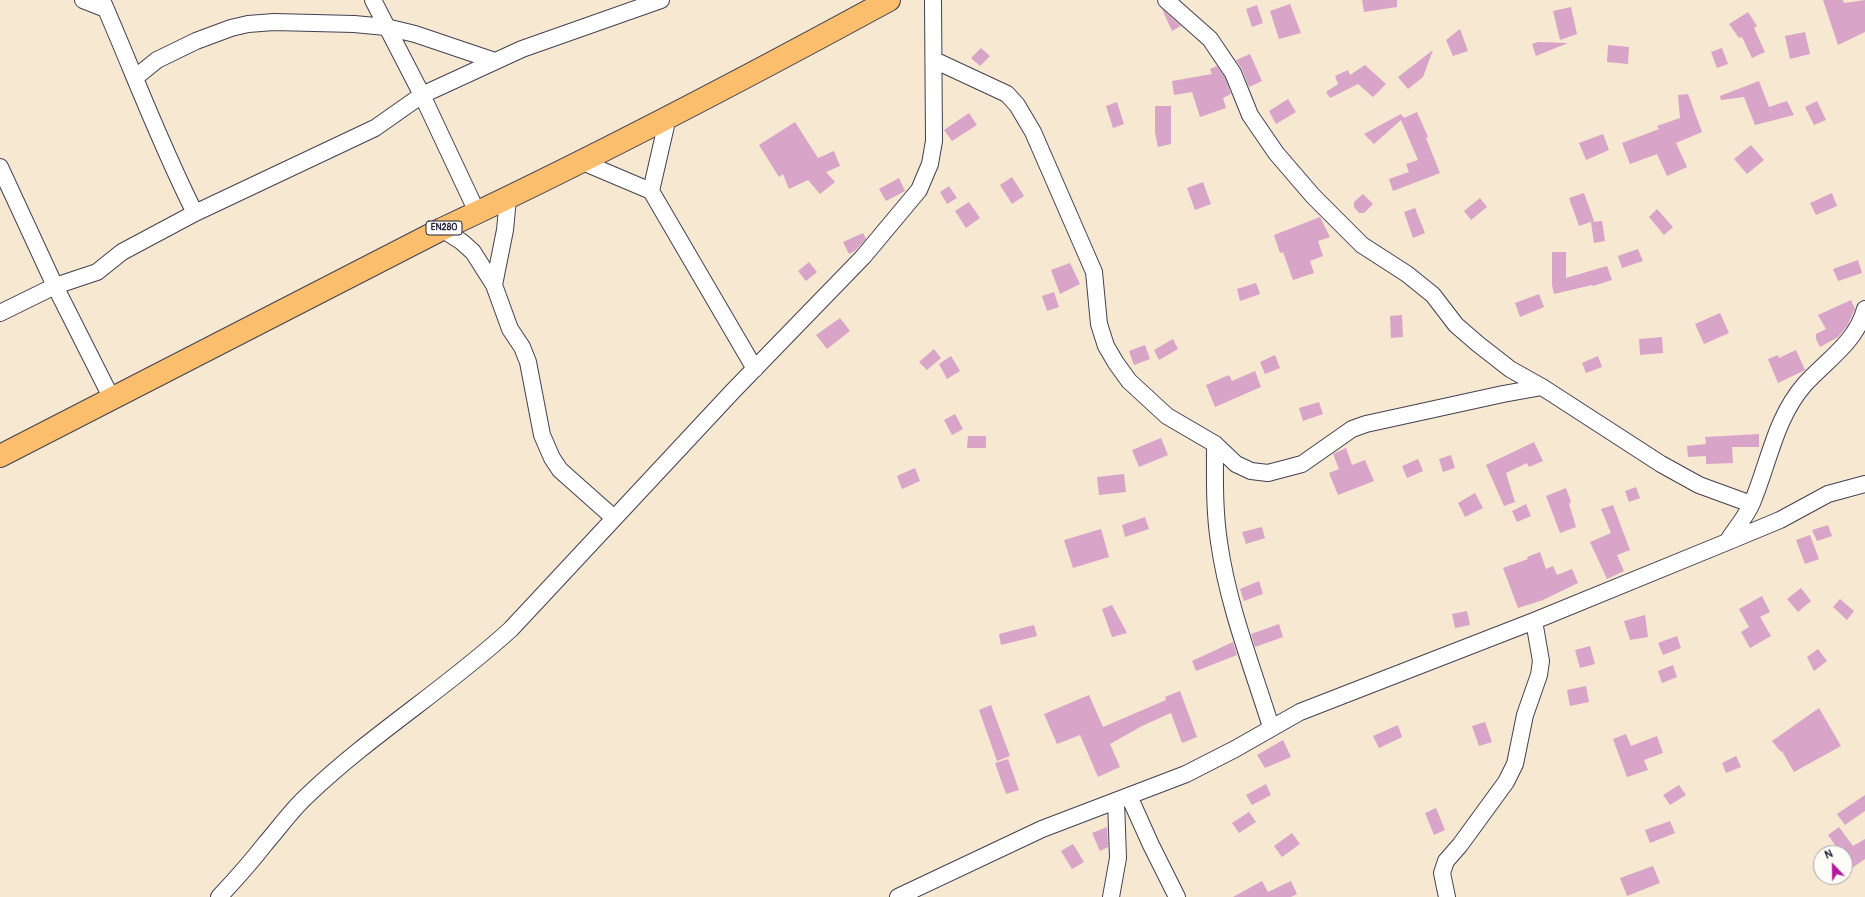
<!DOCTYPE html>
<html>
<head>
<meta charset="utf-8">
<style>
  body { margin:0 }
  #map { position:relative; width:1865px; height:897px; overflow:hidden; background:#f7e8d2; font-family:Pangolin,sans-serif }
  canvas { display:block }
  .north { position:absolute; left:1813px; top:845px; width:40px; height:40px; box-sizing:border-box; background:#fdfcf7; border:1px solid #a5a5ac; border-radius:50%; rotate:338deg; font-size:11px; font-weight:700; line-height:16px; text-align:center; color:#22223b }
  .north::after { content:''; display:block; margin:auto; width:14px; height:18px; background:#b5179e; clip-path:polygon(50% 0,100% 100%,50% 72%,0 100%) }
</style>
</head>
<body>
<div id="map">
<canvas width="1865" height="897"></canvas>
<div class="north">N</div>
</div>
<script>
const ctx = document.querySelector('canvas').getContext('2d');
ctx.lineJoin = 'round';
function paint(path, color) { ctx.fillStyle = color; ctx.fill(path, 'evenodd'); }
function stroke(path, color, width, dash) { ctx.strokeStyle = color; ctx.lineWidth = width; ctx.lineCap = dash ? 'butt' : 'round'; ctx.setLineDash(dash || []); ctx.stroke(path); }
function write(font, color, halo, rows, align = 'center') {
  ctx.font = font + ' Pangolin,sans-serif'; ctx.lineWidth = 4; ctx.setLineDash([]); ctx.textBaseline = 'middle'; ctx.strokeStyle = halo; ctx.fillStyle = color; for (const [text, x, y, turn = 0] of rows) {
    ctx.save(); ctx.translate(x, y); ctx.rotate((+turn || 0) * Math.PI / 180); ctx.textAlign = isNaN(turn) ? turn : align; if (halo) ctx.strokeText(text, 0, 0); ctx.fillText(text, 0, 0); ctx.restore();
  }
}
const building = new Path2D(`
  M1362 0H1397V7L1364 12Z
  M1823 0H1843L1844 3 1865 0V32L1838 45Z
  M1290 4 1301 33 1279 39 1270 11Z
  M1257 5 1263 23 1252 27 1246 9Z
  M1571 7 1577 34 1560 40 1553 11Z
  M1162 9 1181 26 1172 31Z
  M1748 12 1757 26 1754 28 1765 52 1752 58 1742 37 1739 38 1729 24Z
  M1460 29 1468 51 1453 56 1446 40Z
  M1805 32 1810 54 1790 59 1785 36Z
  M1538 42 1568 43 1536 56 1532 44Z
  M1608 45 1629 47 1628 64 1607 62Z
  M981 48 990 56 980 66 971 58Z
  M1722 48 1728 64 1717 68 1711 52Z
  M1433 50 1423 77 1408 89 1398 77Z
  M1250 54 1262 81 1249 87 1242 69 1236 60Z
  M1365 65 1386 84 1373 97 1358 84 1330 98 1326 92 1338 84 1335 76 1348 70 1350 75Z
  M1217 66 1225 77 1231 94 1223 98 1226 108 1200 117 1192 92 1174 95 1172 81 1212 74 1210 69Z
  M1759 81 1769 107 1787 101 1794 115 1755 125 1744 97 1721 100 1720 96Z
  M1688 94 1702 132 1676 143 1687 167 1667 176 1657 154 1630 164 1622 143 1659 129 1657 126 1680 118 1678 95Z
  M1288 99 1296 112 1276 124 1269 111Z
  M1817 101 1826 120 1814 125 1805 107Z
  M1117 102 1124 124 1113 128 1106 106Z
  M1155 106H1171V144L1158 147 1155 133Z
  M1417 112 1428 137 1426 138 1440 173 1393 191 1389 179 1409 172 1406 164 1418 160 1401 120 1374 144 1364 134 1401 114 1404 118 1402 119Z
  M969 113 977 125 952 141 944 130Z
  M795 122 818 158 834 151 840 166 826 172 835 182 820 194 808 180 789 189 783 174 779 177 759 145Z
  M1603 134 1609 150 1586 160 1579 143Z
  M1751 145 1764 160 1747 174 1734 159Z
  M1012 177 1024 196 1012 204 1000 185Z
  M899 178 905 191 886 201 879 189Z
  M1203 182 1211 204 1195 210 1187 188Z
  M949 186 957 198 947 204 940 192Z
  M1584 193 1594 221 1579 226 1569 198Z
  M1832 193 1837 206 1816 215 1810 203Z
  M1363 194 1373 204 1364 213H1359L1354 207V202Z
  M1480 198 1487 207 1471 220 1464 211Z
  M969 202 980 218 966 228 955 211Z
  M1415 208 1425 233 1413 238 1404 212Z
  M1657 209 1673 227 1664 235 1649 217Z
  M1320 217 1330 237 1318 241 1323 256 1310 261 1314 273 1293 280 1283 252 1280 253 1274 235Z
  M1602 221 1605 241 1594 243 1591 222Z
  M863 233 866 239 856 250 849 254 843 242Z
  M1638 249 1643 261 1622 268 1618 256Z
  M1552 252H1566V278L1607 266 1612 280 1593 286 1592 285 1554 294 1552 285Z
  M1858 260 1862 273 1838 281 1833 269Z
  M809 262 817 272 806 281 798 271Z
  M1070 263 1080 284 1060 294 1051 270Z
  M1256 283 1260 294 1240 301 1237 289Z
  M1054 292 1059 307 1047 311 1042 296Z
  M1539 294 1544 307 1520 317 1515 303Z
  M1851 300 1855 309 1847 326 1838 337 1820 347 1816 339V334L1826 329 1818 315Z
  M1720 313 1729 333 1704 344 1695 324Z
  M1402 315 1403 337 1391 338 1390 316Z
  M840 318 850 331 827 349 816 335Z
  M1662 337 1663 353 1640 355 1639 339Z
  M1173 339 1178 349 1159 360 1154 350Z
  M1145 345 1150 359 1134 365 1129 351Z
  M934 349 941 358 927 370 919 362Z
  M1796 350 1805 370 1778 383 1768 359 1778 355 1779 358Z
  M1275 355 1280 368 1265 374 1260 362Z
  M951 356 960 371 947 379 939 364Z
  M1598 356 1602 367 1586 373 1582 363Z
  M1255 371 1261 387 1215 407 1206 385 1229 375 1232 381Z
  M1319 402 1323 414 1303 421 1299 408Z
  M955 414 963 429 952 435 944 420Z
  M1759 434V447H1732L1733 463 1706 464V456L1688 457 1687 446 1706 444 1705 437Z
  M968 436H986V448H967Z
  M1161 438 1168 455 1139 467 1132 450Z
  M1534 442 1543 461 1529 467 1527 463 1506 473 1515 502 1504 506 1486 465Z
  M1346 448 1352 465 1365 460 1374 481 1338 495 1329 473 1339 469 1333 454Z
  M1451 455 1455 468 1443 472 1439 459Z
  M1418 459 1423 471 1407 478 1402 466Z
  M915 468 920 481 902 489 897 476Z
  M1124 474 1126 492 1099 495 1097 477Z
  M1636 487 1640 498 1629 502 1625 491Z
  M1566 488 1571 502 1569 504 1576 527 1560 533 1546 496Z
  M1475 493 1483 508 1465 517 1458 503Z
  M1526 504 1531 516 1517 522 1512 511Z
  M1613 505 1630 550 1617 555 1624 571 1607 579 1590 542 1611 533 1601 509Z
  M1145 517 1149 529 1125 537 1122 525Z
  M1828 525 1832 536 1817 541 1812 530Z
  M1262 527 1265 538 1246 544 1242 532Z
  M1101 529 1109 557 1073 568 1064 540Z
  M1810 535 1819 559 1805 564 1796 540Z
  M1540 552 1546 569 1553 566 1557 575 1572 569 1578 583 1543 600 1518 608 1503 568 1528 559 1527 557Z
  M1259 581 1263 594 1244 601 1240 589Z
  M1801 588 1811 601 1798 612 1787 599Z
  M1762 596 1770 612 1760 617 1771 636 1750 648 1741 632 1749 627 1739 609Z
  M1840 599 1854 611 1847 620 1833 607Z
  M1112 605 1127 633 1112 637 1102 609Z
  M1467 611 1470 625 1455 628 1452 614Z
  M1645 615 1648 637 1630 640 1624 621Z
  M1279 624 1283 637 1255 647 1251 634Z
  M1034 625 1037 636 1001 645 999 634Z
  M1677 636 1681 648 1663 655 1658 643Z
  M1233 642 1237 655 1196 671 1192 661Z
  M1590 646 1595 664 1580 668 1575 650Z
  M1818 649 1827 661 1814 671 1807 657Z
  M1673 665 1677 677 1662 683 1658 671Z
  M1586 686 1589 702 1570 706 1567 690Z
  M1180 691 1197 737 1182 743 1171 713 1142 726 1110 744 1120 767 1098 777 1080 735 1057 744 1044 714 1089 695 1103 727 1166 700 1165 697Z
  M991 705 1010 756 997 761 979 710Z
  M1819 708 1841 746 1794 772 1782 751 1781 752 1772 741Z
  M1485 722 1492 742 1479 746 1472 726Z
  M1398 725 1402 737 1379 748 1373 736Z
  M1626 734 1631 746 1657 736 1663 753 1644 760 1648 770 1627 777 1613 739Z
  M1283 740 1291 757 1265 768 1257 755Z
  M1736 756 1741 767 1726 773 1722 763Z
  M1008 759 1019 790 1006 794 995 763Z
  M1266 784 1271 795 1252 805 1246 795Z
  M1679 785 1686 795 1670 805 1663 795Z
  M1865 795V811L1845 825 1837 814Z
  M1436 808 1445 830 1434 835 1425 813Z
  M1249 812 1256 822 1239 833 1232 823Z
  M1670 821 1675 833 1650 843 1645 830Z
  M1107 827 1108 847 1100 851 1092 833Z
  M1839 827 1853 846 1865 839V859L1852 868 1845 858V853H1841L1828 835Z
  M1292 833 1300 844 1282 857 1274 846Z
  M1073 844 1084 862 1072 869 1061 851Z
  M1653 866 1660 883 1627 896 1620 878Z
  M1262 881 1268 892 1291 881 1297 894 1291 897H1233Z`);
const street = new Path2D(`
  M83 0 106 9
  M102 0C133 71 160 144 195 213
  M373 0 422 95 477 212
  M1166 0 1210 39 1233 73 1250 115 1276 153 1313 196 1362 245 1407 274 1433 295 1456 325 1478 344 1510 369 1542 387 1661 464 1699 485 1751 504
  M934 60 1007 94 1017 105 1033 132 1094 272 1099 324 1106 346 1116 363 1129 381 1167 416 1215 444 1236 464 1251 471 1268 473 1302 464 1352 429 1366 424 1503 394 1542 387
  M136 77 157 60 196 41 231 28 248 24 274 22 354 24 386 27 415 34 495 61
  M580 161 651 191 755 369
  M0 167 55 286 112 399
  M651 191 668 117
  M442 229 462 242 473 252 494 285 510 329 522 347 528 362 542 435 552 458 560 470 614 518
  M494 285 505 230 508 198
  M0 313 55 286 97 272 122 252 195 213 375 128 422 95 522 49 661 0
  M1215 444C1215 476 1214 509 1219 542 1228 606 1252 666 1271 727
  M1727 542C1735 529 1746 517 1752 503 1769 463 1775 418 1805 384 1827 360 1856 342 1865 309
  M1129 796 1151 845 1177 897
  M219 897C235 880 251 862 265 844 280 827 292 809 309 794 372 734 447 688 511 629L733 391 863 257 919 190 930 164 934 141 933 0
  M898 897 1042 829 1186 774 1235 749 1300 712 1534 621 1727 542 1780 520 1828 494 1865 484
  M1111 897 1118 858 1116 801
  M1447 897 1442 873 1446 861 1460 845 1506 782 1515 764 1525 715 1539 675 1541 661 1534 621`);
const primary = new Path2D(`
  M0 456 442 229C594 158 742 80 889 0`);
const shields = [
  [444,228,36]
];
const shieldNames = [
  ["EN280",444,228]
];
paint(building, '#d8a4c8');
stroke(street, '#424052', 18);
stroke(primary, '#424052', 24);
stroke(street, '#fff', 16);
stroke(primary, '#fabe6d', 22);
for (const [x, y, w] of shields) { const box = new Path2D(); box.roundRect(x - w / 2, y - 7, w, 14, 3); ctx.fillStyle = '#fdfcf7'; ctx.fill(box); stroke(box, '#22223b', 1); }
write('bold 9px', '#22223b', null, shieldNames);
</script>
</body>
</html>
